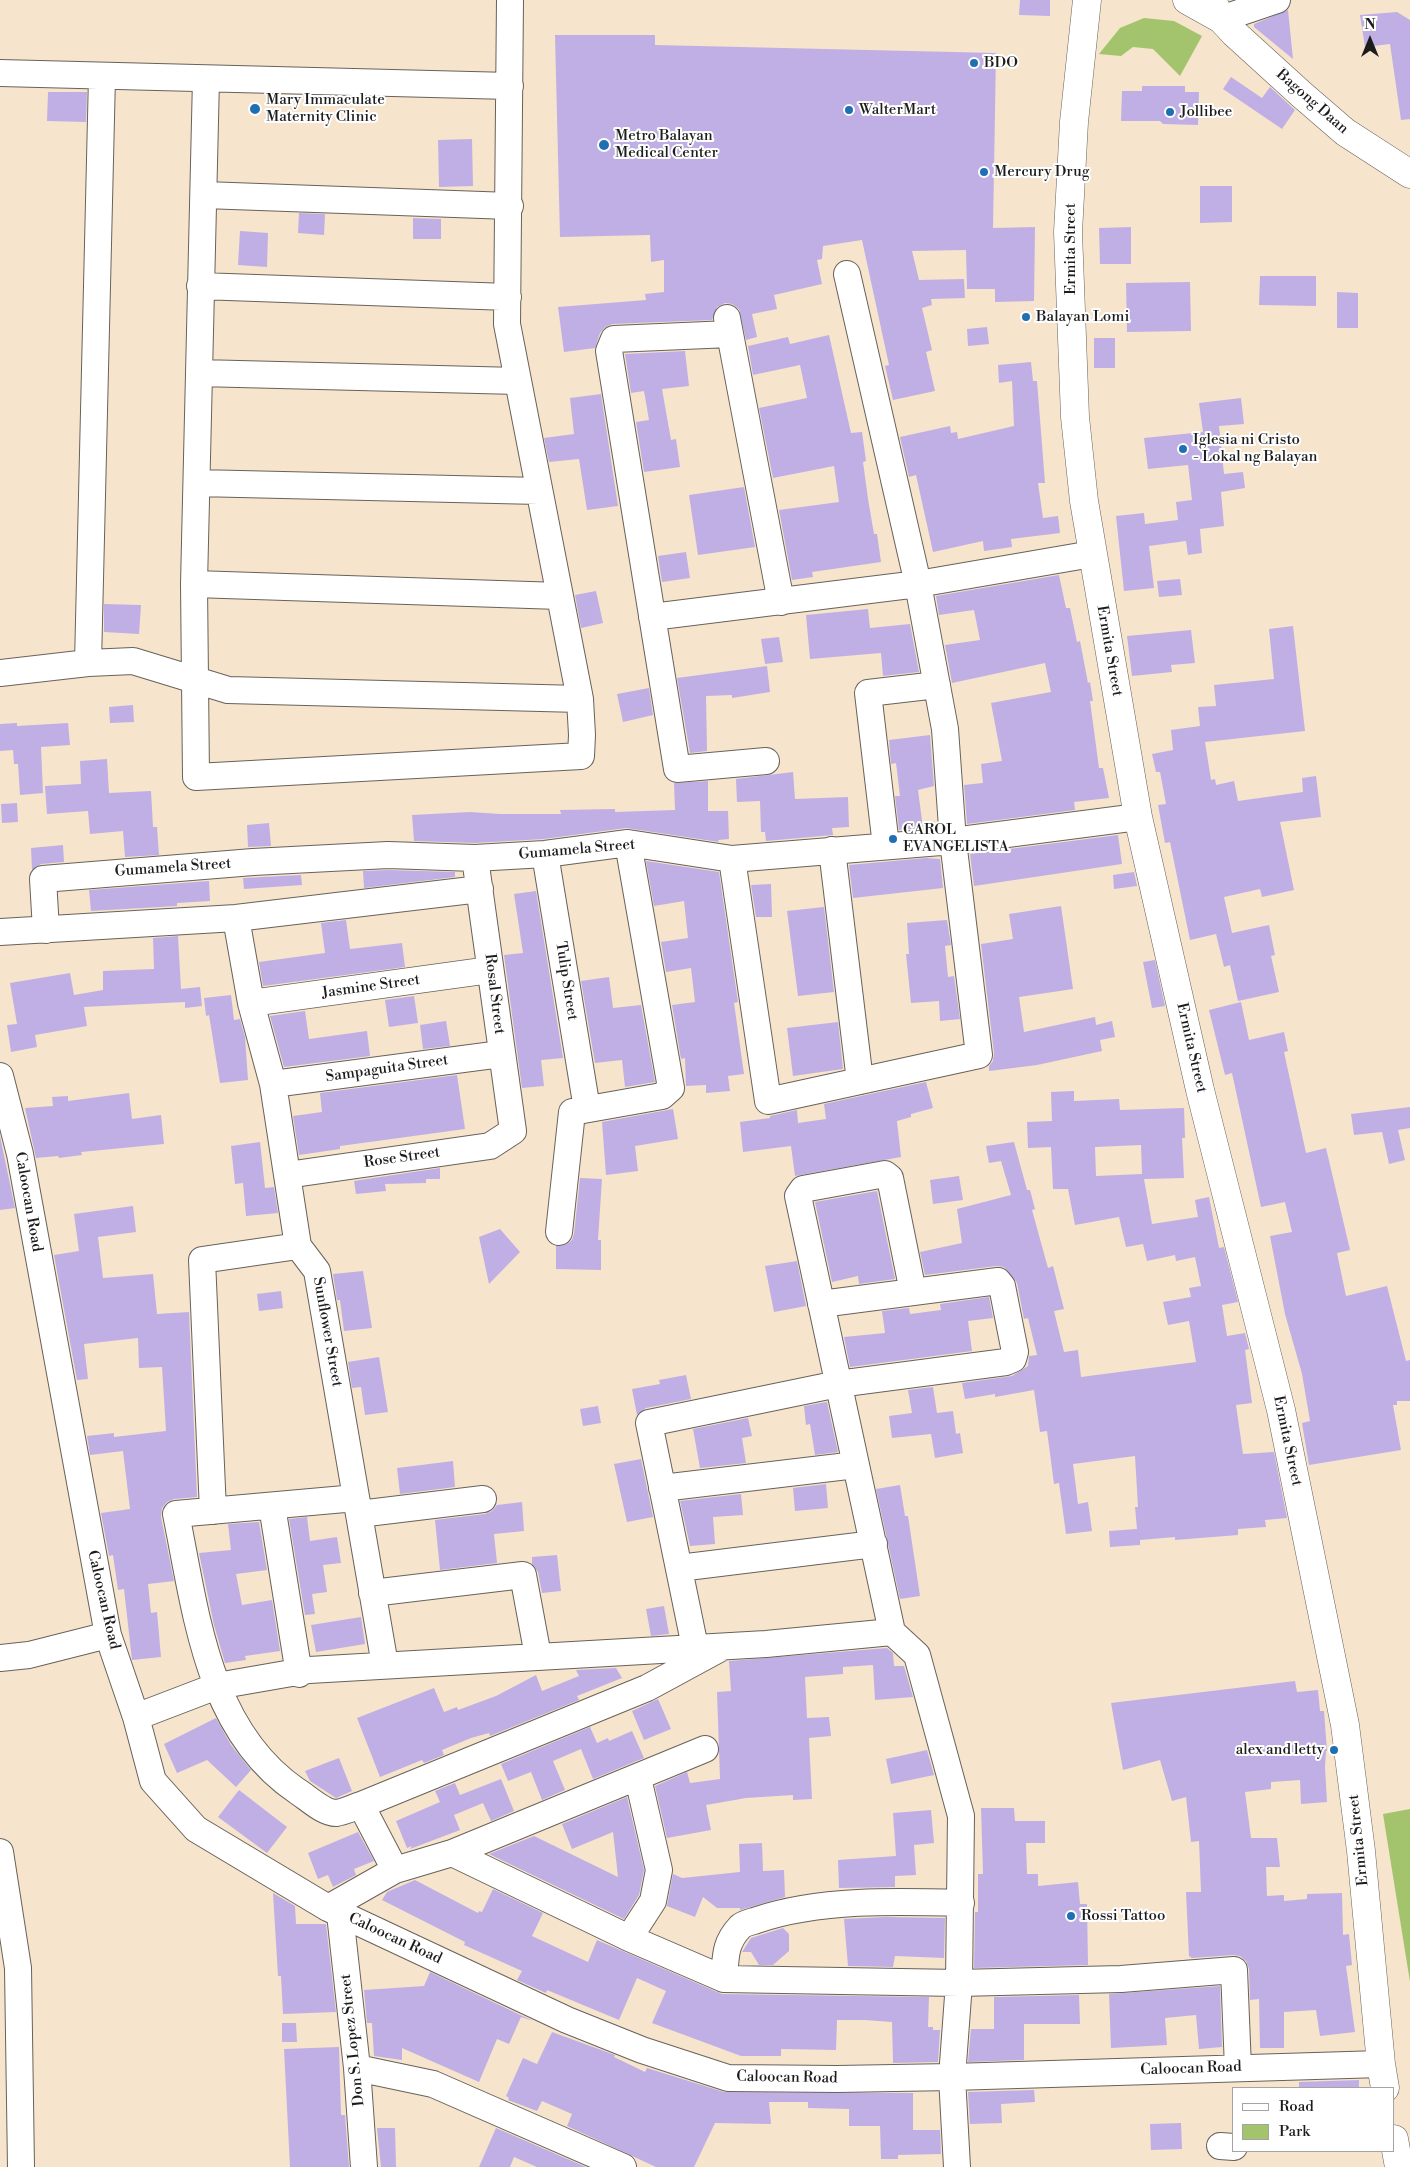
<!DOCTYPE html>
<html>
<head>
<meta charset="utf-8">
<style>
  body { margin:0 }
  #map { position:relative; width:1410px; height:2167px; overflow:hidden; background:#f6e4cd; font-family:"Libre Bodoni",serif }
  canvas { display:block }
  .legend { position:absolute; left:1232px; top:2087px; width:162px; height:65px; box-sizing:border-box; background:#fff; border:1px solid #a4a4a4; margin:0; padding:6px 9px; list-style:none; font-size:15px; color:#1c1c1c }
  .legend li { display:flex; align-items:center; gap:10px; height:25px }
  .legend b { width:25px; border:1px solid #a4a4a4 }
  .north { position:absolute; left:1345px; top:15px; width:50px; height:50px; -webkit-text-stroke:4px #fff; paint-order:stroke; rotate:0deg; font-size:14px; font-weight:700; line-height:20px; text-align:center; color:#1c1c1c }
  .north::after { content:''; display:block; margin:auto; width:18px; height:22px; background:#1c1c1c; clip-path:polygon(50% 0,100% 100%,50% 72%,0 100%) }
</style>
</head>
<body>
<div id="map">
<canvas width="1410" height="2167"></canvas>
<ul class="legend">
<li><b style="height:6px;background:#fff"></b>Road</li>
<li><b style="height:14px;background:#a3c46d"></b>Park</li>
</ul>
<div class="north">N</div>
</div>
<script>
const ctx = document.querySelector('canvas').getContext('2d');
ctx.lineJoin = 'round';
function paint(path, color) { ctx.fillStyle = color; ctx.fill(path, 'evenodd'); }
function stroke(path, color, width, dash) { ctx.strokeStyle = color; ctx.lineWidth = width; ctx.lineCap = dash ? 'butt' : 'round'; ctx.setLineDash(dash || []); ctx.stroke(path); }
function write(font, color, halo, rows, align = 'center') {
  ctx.font = font + ' "Libre Bodoni",serif'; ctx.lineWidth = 4; ctx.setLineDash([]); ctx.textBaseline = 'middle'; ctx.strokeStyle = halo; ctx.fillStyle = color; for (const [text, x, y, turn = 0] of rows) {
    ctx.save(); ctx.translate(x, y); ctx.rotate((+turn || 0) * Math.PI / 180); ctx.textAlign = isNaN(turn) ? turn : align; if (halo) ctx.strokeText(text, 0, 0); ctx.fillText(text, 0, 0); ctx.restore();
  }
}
const green = new Path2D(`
  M1144 18 1174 21 1202 36 1180 76 1153 49 1133 47 1121 56 1099 54 1120 28Z
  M1410 1809V1982L1383 1814Z`);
const building = new Path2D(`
  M1020 0H1050V16L1019 15Z
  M1288 10 1293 59 1254 27V24Z
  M1397 12 1410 20V119L1401 120 1390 44 1365 47 1360 15Z
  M555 35H655V45L996 53 993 228 1035 227 1034 301 995 302V289H967L966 250 912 251 919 280 964 279 965 298 931 299 932 305 922 308 932 350 926 352 935 391 893 400 885 366 889 365 862 240 823 246 822 259 817 260 822 284 774 295 777 309 752 314 757 337 746 340 739 309 732 304 725 303 717 307 712 320 613 324 605 327 600 333 595 348 564 352 558 307 646 300 645 294 664 292V260L651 262 650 235 560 237Z
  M1231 77 1262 98 1270 87 1295 110 1282 129 1223 89Z
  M1142 86H1185V92H1199L1198 125 1163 124 1160 121H1121L1122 91H1142Z
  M48 92H87L86 122 47 121Z
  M472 139 473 186 439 187 438 140Z
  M1200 186H1232V222L1200 223Z
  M299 213 325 214 324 235 298 233Z
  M413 218 441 219V239H413Z
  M1131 227V264H1100L1099 228Z
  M240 231 268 233 267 267 238 265Z
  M1260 276H1316V306L1259 305Z
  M1190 282 1191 331 1127 332 1126 283Z
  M1337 292 1358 293V328H1337Z
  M987 327 989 344 968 346 967 329Z
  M829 335 851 433 862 432 866 461 863 462 868 499 874 534H877L881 562 812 572 813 577 792 580 779 510 839 502 834 466 773 478 759 408 807 398 800 365 753 375 748 346 788 337 790 344Z
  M1094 338H1115V368H1094Z
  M685 351 689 386 662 389 671 440 676 439 680 467 644 472 636 422 649 420 644 391 631 393 625 354Z
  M1031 362 1033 381H1037L1045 483H1038L1043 518 1058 516 1060 533 1011 539 1012 547 984 551 983 541 933 552 916 475 909 477 900 437 950 426 951 433 957 432 958 439 1014 426 1012 381 999 383 998 365Z
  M601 394 618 506 587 510 579 459 549 462 544 438 574 434 570 398Z
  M1241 398 1244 424 1219 426 1224 474 1243 472 1245 488 1221 492 1224 526 1200 529 1202 553 1188 555 1186 541 1149 546 1154 588 1124 591 1116 516 1144 513 1145 524 1178 520 1176 502 1192 500 1188 465 1148 469 1144 438 1203 432 1199 403Z
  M744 487 755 547 698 555 689 495Z
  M686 552 690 578 662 582 658 556Z
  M1059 575 1066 608H1070L1077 642 1080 641 1088 683 1090 682 1093 701H1090L1099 768H1103L1109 798 1074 802 1075 810 967 824 964 785 983 783 981 764 1002 761 991 703 1051 692 1045 663 952 683 945 645 980 640 974 610 939 615 936 596Z
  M1180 579 1182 595 1159 597 1157 581Z
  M596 591 603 623 581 628 575 595Z
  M104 604 141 605 139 634 104 632Z
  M868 609 870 628 910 624 919 672 883 676 881 653 810 659 806 615Z
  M1293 626 1305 731 1205 742 1211 780 1215 779 1216 785 1234 781 1238 801 1303 792 1302 778 1316 776 1321 817 1280 822 1294 890 1262 897 1260 889 1224 897 1232 933 1269 925 1275 955 1271 956 1279 992 1238 1001 1230 965 1224 967 1216 934 1190 940 1170 842 1165 843 1158 805 1166 804 1160 772H1156L1152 754 1173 750 1171 730 1200 726 1198 707 1216 706 1214 685 1274 679 1269 629Z
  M1191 630 1195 663 1171 665 1172 672 1132 676 1127 636Z
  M779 637 783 662 765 664 761 639Z
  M767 666 770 692 732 698V695L706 696 707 751 690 753 677 678Z
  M649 688 653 715 623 722 617 694Z
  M133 705 134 722 110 723 109 707Z
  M17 723V726L68 723 70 745 41 747 43 793 20 795 18 764H14L13 750 0 751V724Z
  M930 735 934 786 918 790 923 828 899 830 895 796H900L896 763 891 764 889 740Z
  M107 759 109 793 151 791 153 827H157L159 855 125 857 123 831 90 834 88 811 47 814 45 786 81 784 80 761Z
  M793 772 795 799 848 797 849 827 832 828 833 835 766 841 765 832H761L760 801 737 802 736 779Z
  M708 781V811H728L729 839 718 840 719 842 626 828 544 839 475 843 414 841 412 815 470 812 500 814H561L560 810 615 809V812L675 810 674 783Z
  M17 803 18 822 2 823 1 804Z
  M269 823 271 846 248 847 247 825Z
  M1118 835 1122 864 974 886 970 854Z
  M63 845 64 862 41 864 32 870 31 848Z
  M926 858 940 859 943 888 853 898 849 865Z
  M646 861 719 872 738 1002 734 1003 744 1074 728 1076 730 1091 706 1093V1085L686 1086 685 1058 681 1059 672 1005 695 1002 691 968 666 972 661 942 688 938 684 901 654 906Z
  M388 870 455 872V877L364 888 363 871Z
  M1134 872 1137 886 1114 889 1113 875Z
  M301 875 302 885 244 889 243 878Z
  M209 881 210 901 177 903V906L91 911 89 890Z
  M771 884 772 917H756L751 885Z
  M536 891 563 1058 541 1060 544 1086 522 1088 504 955 523 953 514 894Z
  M1061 906 1073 989 1019 997 1024 1032 1095 1017 1096 1025 1112 1021 1115 1037 1100 1040 1102 1051 1037 1065 989 1071V1066L993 1061 994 1053 981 944 1013 939 1009 914Z
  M824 907 834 992 798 996 787 911Z
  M346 920 350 949 402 943 405 967 263 986 259 962 325 953 321 923Z
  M947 920 951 945 945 946 948 977 954 976 960 1019 940 1021 939 1001 911 1003 906 954H909L907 923Z
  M178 936 181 989 200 987 202 1006 185 1008V1002L84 1007 87 1026 35 1035 37 1047 11 1052 7 1025 17 1024 10 983 70 973 74 995 103 990V971L154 969 153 938Z
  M1155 960 1165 1006 1152 1008 1143 962Z
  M609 977 613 1008 641 1005 655 1082 625 1087 622 1060 595 1063 581 981Z
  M231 995 234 1020 240 1019 245 1037 248 1080 220 1083 209 1015 206 1016 204 998Z
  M414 996 418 1023 389 1027 385 1000Z
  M1241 1002 1249 1040 1284 1032 1288 1051 1284 1052 1306 1153 1326 1148 1350 1250 1337 1253 1346 1296 1387 1286 1406 1361 1410 1360V1401H1397V1405H1393L1401 1450 1309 1465 1302 1423 1310 1421 1302 1374 1285 1314 1270 1236 1292 1232 1285 1202 1261 1207 1232 1073 1225 1075 1209 1010Z
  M305 1011 309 1039 367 1031 370 1056 284 1067 270 1016Z
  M446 1021 450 1046 423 1049 420 1025Z
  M838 1022 843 1069 793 1076 787 1028Z
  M457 1075 465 1129 340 1146V1149L299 1155 293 1116 322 1112 320 1093Z
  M926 1082 933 1108 911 1114V1117L897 1121 901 1157 795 1176 791 1146 743 1152 740 1122 770 1118V1116L797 1110 798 1123 826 1119 824 1104Z
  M1074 1091V1101L1119 1099 1120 1110 1184 1108 1185 1138H1182L1184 1178 1144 1179 1152 1224 1198 1217 1195 1200 1209 1197 1219 1248 1224 1247 1238 1302 1222 1305 1227 1336 1245 1333 1249 1349 1245 1350 1252 1403 1236 1405 1243 1454 1274 1452 1287 1518 1265 1520 1266 1527 1238 1529V1535L1175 1540V1537L1140 1540V1545L1110 1547 1109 1531 1137 1529 1135 1507H1138L1135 1456 1073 1464 1078 1504 1088 1502 1092 1531 1066 1534 1059 1483 1054 1484 1047 1431 1040 1432 1034 1390 995 1397V1394L965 1399 962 1383 1012 1376 1028 1366 1029 1356 1037 1355 1028 1318 1024 1319 1017 1283 1004 1267 996 1266 925 1275 920 1252 962 1243 957 1209 1011 1195 1001 1161 989 1163 986 1146 1014 1142 1027 1190H1030L1035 1209 1032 1210 1048 1268 1053 1266 1064 1309 1054 1311 1064 1352 1078 1350 1081 1377 1196 1362 1189 1321 1168 1325 1163 1302 1191 1297 1189 1288 1201 1286 1195 1257 1176 1261 1175 1255 1147 1261 1143 1244 1126 1247 1119 1217 1075 1225 1068 1189H1053L1051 1147 1028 1148 1027 1122 1052 1121 1051 1092ZM1141 1145 1142 1174 1096 1176 1095 1147Z
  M129 1093 132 1119 161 1115 164 1144 81 1152 82 1155 59 1158 58 1156 36 1158 25 1108 53 1106 52 1097 68 1096V1101Z
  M1410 1107V1128L1398 1130 1405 1160 1389 1164 1382 1132 1354 1135 1351 1114Z
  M673 1109 678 1139 635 1146 638 1171 606 1175 602 1122Z
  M0 1136 15 1208 0 1210Z
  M260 1142 265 1188 274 1187 278 1213 246 1216 243 1183 235 1184 231 1146Z
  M440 1168V1179H426V1183L385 1184 386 1191 356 1194 354 1181Z
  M959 1176 963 1200 933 1204 930 1180Z
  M580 1178 602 1179 598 1240H601V1270L556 1269V1246L565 1245 572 1240 574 1234Z
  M877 1191 895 1279 859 1284 858 1276 832 1282 815 1202Z
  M133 1206 136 1232 98 1237 103 1278 153 1274 157 1314 189 1312 197 1497 174 1499 167 1502 162 1508 161 1517 174 1581 148 1584 151 1613 157 1612 161 1657 132 1660 124 1589 118 1590 113 1555 109 1556 101 1513 130 1509 123 1451 90 1455 87 1436 114 1433V1437L166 1431 162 1367 139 1368 138 1338 84 1344 88 1379 77 1380 54 1255 79 1251 74 1214Z
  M500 1229 520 1252 489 1284 479 1237Z
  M797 1261 806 1306 774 1312 765 1266Z
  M363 1271 372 1328 344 1331 340 1300H337L333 1274Z
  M281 1291 283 1308 259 1311 257 1294Z
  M989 1297 993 1318 968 1321 972 1351 850 1367 844 1337 885 1333 882 1311 909 1308 910 1314 941 1310 940 1304Z
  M379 1357 388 1412 365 1415 361 1387 352 1388 348 1362Z
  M686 1375 691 1399 646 1408 637 1415 632 1389 660 1384 659 1380Z
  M933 1387 937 1413 953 1411 956 1434 960 1433 963 1453 935 1458 931 1434 892 1438 889 1416 912 1413 908 1390Z
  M827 1402 838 1452 815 1455 810 1424 806 1425 804 1406Z
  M598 1406 601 1423 583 1426 580 1409Z
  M748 1418 752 1436 742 1438 746 1463 700 1468 693 1429Z
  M641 1459 653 1517 627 1522 614 1464Z
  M453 1461 455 1487 400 1494 397 1468Z
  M826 1484 828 1508 795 1511 793 1488Z
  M900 1485 905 1516H908L920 1596 900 1599 876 1489Z
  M741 1494 743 1515 713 1517 715 1544 690 1546 680 1501Z
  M522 1502 524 1531 494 1534 497 1563 440 1570 435 1520 485 1514 492 1511 497 1505Z
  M307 1517 310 1541 337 1537 341 1563 323 1565 327 1592 312 1594 315 1614 305 1615 289 1519Z
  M259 1522 267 1570 236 1574 242 1605 272 1600 280 1651 245 1656 246 1660 225 1663 214 1625 199 1553 231 1550 228 1524Z
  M557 1555 561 1591 542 1593 538 1572 532 1564V1557Z
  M664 1606 669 1634 651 1636 646 1609Z
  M361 1617 365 1644 316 1652 311 1625Z
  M887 1648 893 1653 894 1666H904L913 1697 875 1700 873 1665 843 1667V1674L805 1677 807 1718 829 1717 831 1736 809 1738 812 1799 793 1800V1795L746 1798 706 1805 711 1830 667 1838 655 1786 687 1772 690 1783 720 1779 717 1692 731 1691 729 1661Z
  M616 1668 622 1678 577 1696 579 1700 490 1736 489 1733 471 1738 442 1750 444 1755 424 1763 422 1760 380 1777 357 1718 434 1688 444 1712 457 1707 458 1710 496 1696 536 1675 542 1691 579 1676 576 1670Z
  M1295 1681 1297 1692 1318 1690 1320 1711H1324L1327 1751H1326L1325 1767 1327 1802 1301 1804 1300 1780 1271 1782V1789L1245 1792 1251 1838H1277L1280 1867H1266L1267 1896 1284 1895V1901L1307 1899V1894L1342 1893 1343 1935 1349 1934 1352 1965 1346 1966 1355 2032 1320 2036 1316 2010 1284 2012V2048H1260L1259 1999 1250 2000 1249 1969 1246 1961 1240 1956 1233 1955 1192 1958 1189 1956 1186 1892H1201L1199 1841 1191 1842 1186 1797 1172 1801 1160 1760 1123 1770 1111 1703Z
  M658 1699 671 1729 644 1740 632 1711Z
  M216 1718 231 1745 251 1770 236 1787 207 1760 177 1773 164 1744Z
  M590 1727 597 1743 608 1738 609 1741 632 1731 644 1758 593 1779 581 1749 553 1761 565 1790 542 1800 531 1772 508 1781 501 1764Z
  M927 1750 934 1775 891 1784 886 1759Z
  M339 1758 352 1791 336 1798 310 1781 305 1771Z
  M501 1779 514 1811 491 1821 483 1803 454 1815 460 1830 410 1849 412 1846 407 1848 396 1821 440 1802 435 1791 455 1783 460 1795Z
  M239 1790 287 1827 267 1853 218 1817Z
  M627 1797 644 1870 639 1895 624 1919 489 1854 534 1836 618 1877 613 1832 572 1849 562 1824Z
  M981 1808H1014L1015 1821H1045V1843H1026L1027 1874H1038V1886L1078 1882 1080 1904H1087L1088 1965 974 1968 975 1912H978V1874H983Z
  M931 1810 934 1843 914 1845 916 1875 895 1876V1887L839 1888 838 1860 896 1856 893 1813Z
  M358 1832 374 1861 354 1869 356 1875 333 1887 328 1875 318 1879 308 1853Z
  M762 1843 763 1871 784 1870 785 1897 740 1910V1908H717L703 1897 695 1917 667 1906 673 1874 682 1878 740 1872 739 1844Z
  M415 1880 478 1913 479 1911 482 1912 493 1889 543 1913 532 1936 588 1962 597 1940 722 1994 929 1997 928 2027H933V2030H940L938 2062 893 2063 892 2022 865 2020H837L836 2050 781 2049V2056H741L652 2023 666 1991 637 1978 619 2020 547 1990 546 1993 517 1980 522 1971 464 1945 465 1942 382 1900 387 1892Z
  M273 1893 295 1906 296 1924H326L336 2012 283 2014 281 1976H278Z
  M885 1917 945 1918 944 1958 895 1956 893 1967 848 1966 844 1919Z
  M783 1928 789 1934V1951L773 1965H759L751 1952H742L751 1938Z
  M430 1972 533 2021 521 2017 509 2044 497 2039 479 2082 402 2048V2060L374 2056 372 2023H367L364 1990 424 1986Z
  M1220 1986 1222 2047 1199 2049 1196 2015 1165 2018 1167 2045 1111 2048 1109 1994Z
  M1079 1995 1080 2024H1024V2060L968 2062 971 2029H994V1997Z
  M282 2023H296L297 2042H282Z
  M552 2032 615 2055 614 2057 645 2072 647 2068 724 2092 913 2093V2130H940L941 2154 898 2155V2159H881L880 2126H849V2109L808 2108V2102H769L771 2124 715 2123 694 2167H656L567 2126 572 2114 542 2101 537 2111 508 2100 509 2098 506 2096 523 2058 537 2064Z
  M339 2047 341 2115H345L349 2167H290L284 2049Z
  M1359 2080V2088H1299V2082Z
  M1034 2090 1035 2102 1001 2104 1002 2123 970 2124 968 2092Z
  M1181 2123 1182 2149 1151 2150 1150 2124Z
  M377 2128H395L396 2167H381Z
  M496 2128 586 2167H537L514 2157 510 2167H479Z`);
const minor = new Path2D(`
  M1221 19 1277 0
  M0 73 510 86
  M206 79 194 584 196 777 581 756 582 735 580 699 507 324 510 0
  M204 195 510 206
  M200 286 508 297
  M727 318 781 602
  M730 334 614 339 609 351 677 769 766 761
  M199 373 518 381
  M197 483 539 491
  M194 584 560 596
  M652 617 918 584 1092 554
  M88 663 102 76
  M0 673 88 663 133 661 228 690 580 699
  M886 846 868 693 937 685
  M832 850 860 1081
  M545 854 587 1109
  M732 859 768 1101 979 1055 953 841 945 729 918 584 847 274
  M236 918 251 1003 273 1084 298 1246 317 1271 385 1665
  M46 930 43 879 253 862 388 855 475 858 545 854 628 843 732 859 953 841 1138 817
  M0 932 236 918 480 889
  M251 1003 490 970
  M0 1076 20 1154 108 1635 136 1717 153 1781 196 1829 328 1908 567 2020 642 2050 728 2078 837 2079 952 2077 1381 2064
  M273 1084 501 1054
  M287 1175 490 1146 513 1131 475 858
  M559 1232 572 1112 662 1096 671 1088 628 843
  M662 1488 856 1465
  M356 1498 176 1514C196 1612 207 1730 297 1791 307 1797 323 1813 336 1813 344 1812 354 1807 361 1805L647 1688 719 1649
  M272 1506 299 1674
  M213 1511 202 1260 298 1246
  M359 1514 483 1499
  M679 1568 874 1544
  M372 1593 523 1575 538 1656
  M892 1632 798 1196 803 1189 885 1174 890 1178 913 1292
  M695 1647 649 1423 838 1384 1006 1362 1013 1359 1015 1352 1002 1286 998 1281 821 1304
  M0 1658 29 1655 108 1635
  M136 1717 217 1686 309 1670 766 1644 892 1632 917 1655 961 1816 959 1983 952 2077 957 2167
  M361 1805 395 1870
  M0 1852 18 1968 21 2167
  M452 1853 629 1938 724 1979 959 1983 1121 1979 1234 1970 1238 2068
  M328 1908 395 1870 452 1853 705 1749
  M340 1914 357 2068 364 2167
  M629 1938 653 1901 659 1870 638 1778
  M724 1979C726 1957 724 1944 740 1927 744 1923 751 1922 757 1920 818 1899 897 1901 961 1903
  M357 2068 433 2084 623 2167
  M1220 2146 1234 2147`);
const major = new Path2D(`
  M1087 0 1074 122 1068 232 1075 417 1084 501 1138 817 1200 1090 1281 1410 1345 1725 1361 1851 1381 2064 1385 2088
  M1187 0 1221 19
  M1212 0 1221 19 1234 33 1301 94 1345 132 1410 174
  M1394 2139 1399 2167`);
const markers = [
  [974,63,5,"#1f6fb2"],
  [255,109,6,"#1f6fb2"],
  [849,110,5,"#1f6fb2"],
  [1170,112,5,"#1f6fb2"],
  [604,145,6,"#1f6fb2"],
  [984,172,5,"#1f6fb2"],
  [1026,317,5,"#1f6fb2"],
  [1183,449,5,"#1f6fb2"],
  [893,839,5,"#1f6fb2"],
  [1334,1750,5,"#1f6fb2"],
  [1071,1916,5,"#1f6fb2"]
];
const poiNames = [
  ["BDO",984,63],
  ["Mary Immaculate",266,100],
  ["Maternity Clinic",266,117],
  ["WalterMart",859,110],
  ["Jollibee",1180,112],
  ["Metro Balayan",615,136],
  ["Medical Center",615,153],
  ["Mercury Drug",994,172],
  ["Balayan Lomi",1036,317],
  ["Iglesia ni Cristo",1193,440],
  ["- Lokal ng Balayan",1193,457],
  ["CAROL",903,830],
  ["EVANGELISTA",903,847],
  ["alex and letty",1324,1750,"right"],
  ["Rossi Tattoo",1081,1916]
];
const streetNames = [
  ["Bagong Daan",1312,102,41],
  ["Ermita Street",1071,249,-90],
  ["Ermita Street",1109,651,80],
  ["Gumamela Street",577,850,-5],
  ["Gumamela Street",173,868,-4],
  ["Tulip Street",566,981,81],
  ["Jasmine Street",371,987,-8],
  ["Rosal Street",494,994,83],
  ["Ermita Street",1191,1048,77],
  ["Sampaguita Street",387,1069,-8],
  ["Rose Street",402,1158,-8],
  ["Caloocan Road",28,1202,80],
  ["Sunflower Street",327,1332,80],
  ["Ermita Street",1287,1441,78],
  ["Caloocan Road",103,1600,77],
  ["Ermita Street",1359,1840,-96],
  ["Caloocan Road",395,1939,25],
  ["Don S. Lopez Street",353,2040,-96],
  ["Caloocan Road",1191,2069,-2],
  ["Caloocan Road",787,2078,1]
];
paint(green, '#a3c46d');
paint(building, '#c0afe4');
stroke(minor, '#68625a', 28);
stroke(major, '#68625a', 29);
stroke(minor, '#fff', 26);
stroke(major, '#fff', 28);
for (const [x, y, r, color] of markers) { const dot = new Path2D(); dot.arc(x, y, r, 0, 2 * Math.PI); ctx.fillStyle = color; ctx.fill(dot); stroke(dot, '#fff', 2); }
write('15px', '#1c1c1c', '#fff', poiNames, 'left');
write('15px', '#1c1c1c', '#fff', streetNames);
</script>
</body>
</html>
